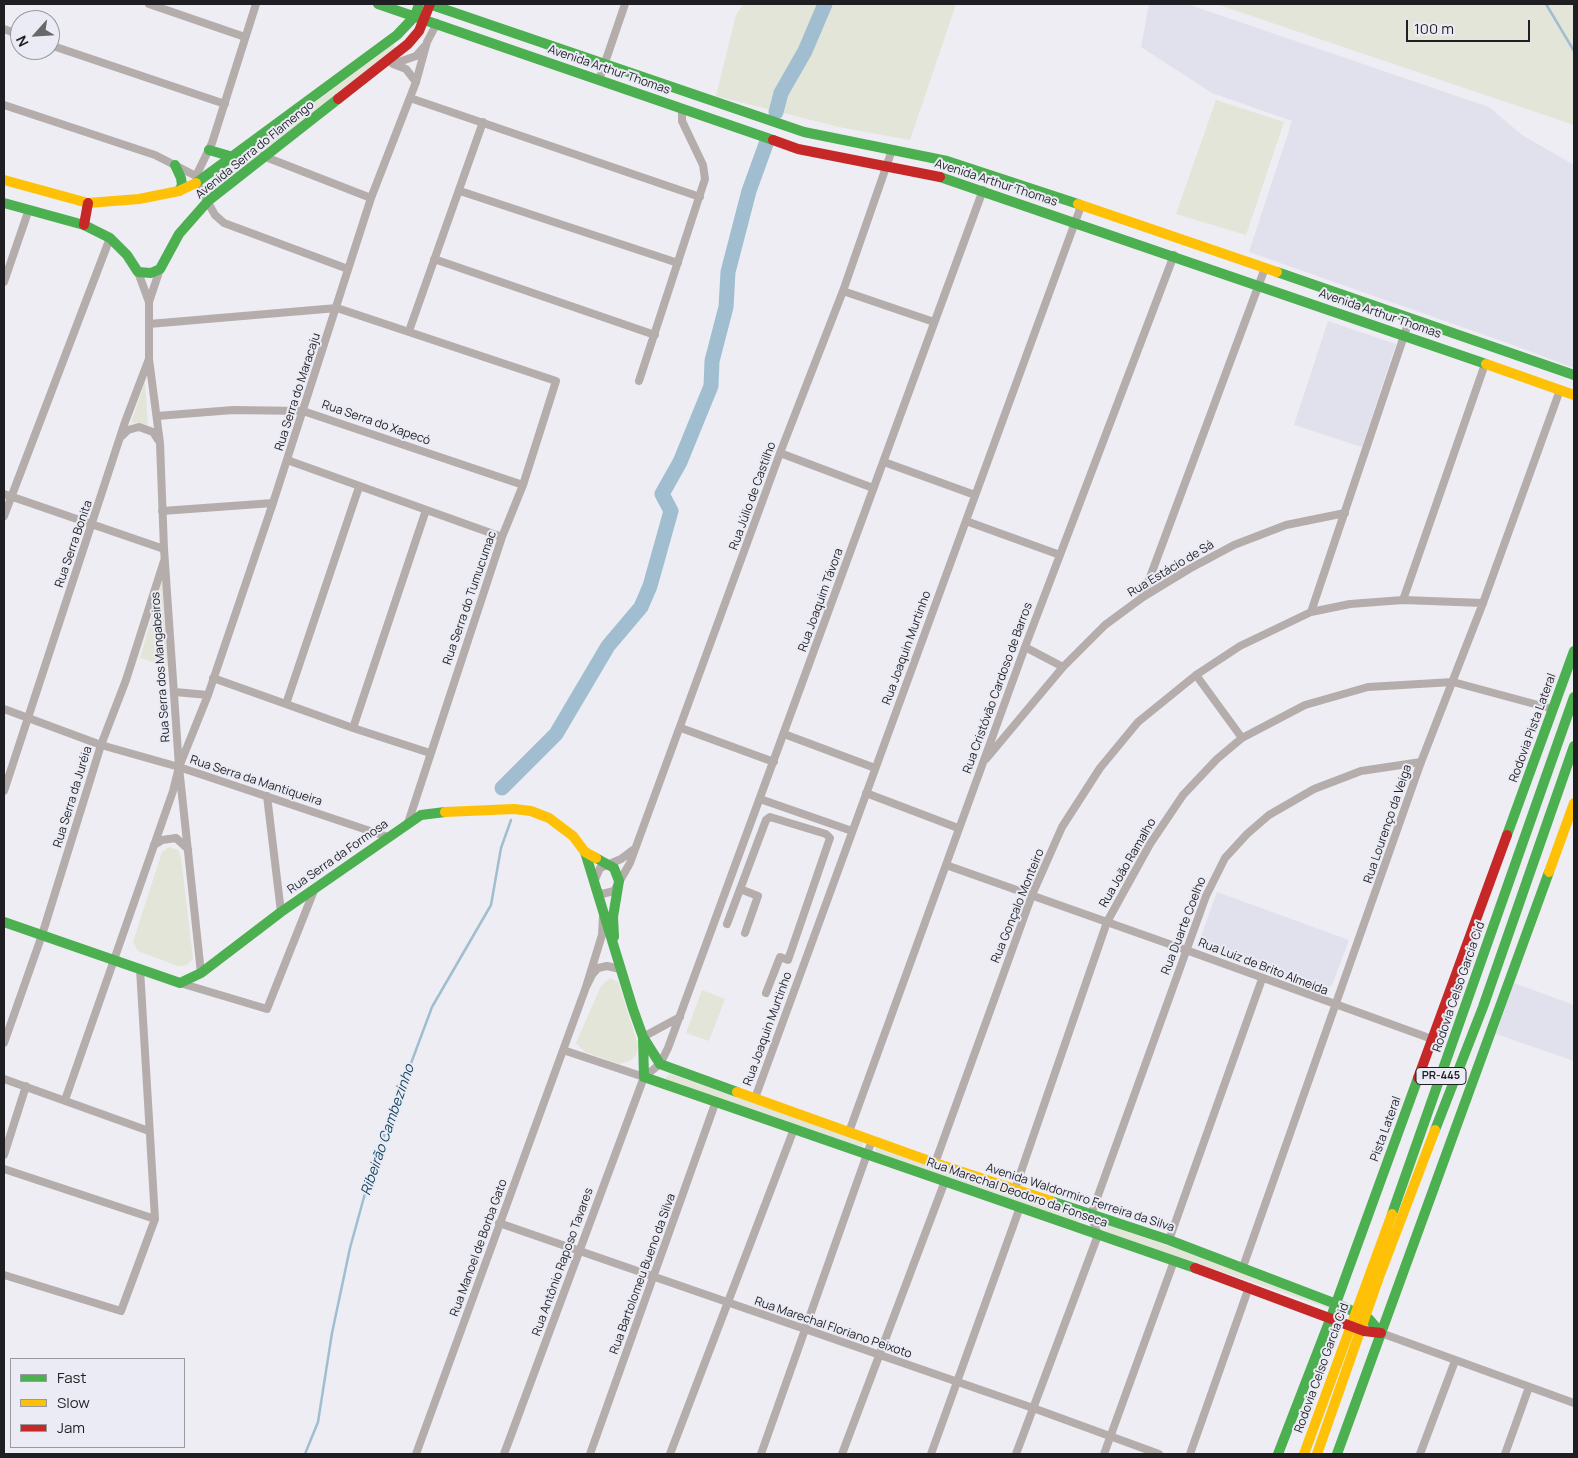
<!DOCTYPE html>
<meta charset="utf-8">
<style>
body{margin:0}
#map{position:relative;width:1578px;height:1458px;overflow:hidden;background:#ededf3;font-family:Manrope,sans-serif}
canvas{display:block}
.frame{position:absolute;inset:0;border:5px solid #1f1f23;pointer-events:none}
.legend{position:absolute;left:10px;top:1358px;width:175px;height:90px;box-sizing:border-box;background:#ebebf5;border:1px solid #9999a1;margin:0;padding:6px 9px;list-style:none;font-size:15px;color:#1f1f23}
.legend li{display:flex;align-items:center;gap:10px;height:25px}
.legend b{width:25px;border:1px solid #9999a1}
.north{position:absolute;left:10px;top:10px;width:50px;height:50px;box-sizing:border-box;background:#ebebf5;border:1px solid #9999a1;border-radius:50%;rotate:244deg;font-size:14px;font-weight:700;line-height:20px;text-align:center;color:#1f1f23}
.north::after{content:'';display:block;margin:auto;width:18px;height:22px;background:#67676c;clip-path:polygon(50% 0,100% 100%,50% 72%,0 100%)}
.scale{position:absolute;left:1406px;top:20px;width:124px;height:22px;box-sizing:border-box;border:2px solid #1f1f23;border-top:0;padding-left:6px;font-size:15px;line-height:18px;white-space:nowrap;color:#1f1f23;-webkit-text-stroke:4px #ebebf5;paint-order:stroke}
</style>
<div id="map">
<canvas width="1578" height="1458"></canvas>
<div class="frame"></div>
<ul class="legend">
<li><b style="height:6px;background:#4caf50"></b>Fast</li>
<li><b style="height:6px;background:#ffc107"></b>Slow</li>
<li><b style="height:6px;background:#c62828"></b>Jam</li>
</ul>
<div class="north">N</div>
<div class="scale">100 m</div>
</div>
<script>
const g = document.querySelector('canvas').getContext('2d');
g.lineJoin = 'round';
function paint(path, color) {
  g.fillStyle = color;
  g.fill(path, 'evenodd');
}
function shape(rows) {
  const path = new Path2D();
  for (const r of rows) {
    path.moveTo(r[0], r[1]);
    for (let i = 2; i < r.length; i += 2) path.lineTo(r[i], r[i + 1]);
  }
  return path;
}
function trace(path, color, width, dash) {
  g.strokeStyle = color;
  g.lineWidth = width;
  g.lineCap = dash ? 'butt' : 'round';
  g.setLineDash(dash || []);
  g.stroke(path);
}
function drawText(font, color, halo, rows, align = 'center') {
  g.font = font + ' Manrope,sans-serif';
  g.lineWidth = 4;
  g.setLineDash([]);
  g.textBaseline = 'middle';
  g.strokeStyle = halo;
  g.fillStyle = color;
  for (const [text, x, y, turn = 0] of rows) {
    g.save();
    g.translate(x, y);
    g.rotate((+turn || 0) * Math.PI / 180);
    g.textAlign = isNaN(turn) ? turn : align;
    if (halo) g.strokeText(text, 0, 0);
    g.fillText(text, 0, 0);
    g.restore();
  }
}
paint(shape([
 [1149,4,1187,4,1489,107,1522,135,1574,165,1574,368,1513,345,1249,252,1292,121,1212,93,1141,47],
 [1328,321,1396,344,1362,447,1294,425],
 [1217,892,1349,940,1332,985,1327,988,1197,947],
 [1514,983,1574,1005,1574,1061,1496,1034]
]), '#e1e1ed');
paint(shape([
 [743,4,956,4,910,140,839,127,716,96,736,15],
 [1216,4,1574,4,1574,125],
 [393,44,397,49,217,186,212,184,212,179],
 [1216,100,1284,122,1246,235,1176,214],
 [145,382,148,426,131,423],
 [163,578,169,667,140,658],
 [169,847,178,850,181,857,193,959,187,965,178,966,138,951,133,942,162,852],
 [610,978,618,982,638,1045,636,1055,630,1061,620,1064,585,1052,576,1043,601,986],
 [702,990,725,999,709,1041,686,1033],
 [670,1074,861,1140,863,1145,862,1147,667,1081,666,1077],
 [878,1146,1079,1215,1081,1220,1076,1222,877,1154,875,1149],
 [1102,1223,1328,1301,1330,1306,1328,1308,1100,1230,1098,1224]
]), '#e3e5d8');
trace(shape([
 [1546,4,1574,51],
 [305,1454,318,1422,332,1333,350,1248,372,1168,432,1007,491,905,501,848,511,820]
]), '#a1bed1', 2.5);
trace(shape([
 [776,112,781,93,805,51,825,4],
 [502,788,556,734,608,646,641,607,650,586,671,511,662,494,680,462,711,386,712,361,726,307,728,272,749,191,766,144]
]), '#a1bed1', 15);
trace(shape([
 [149,4,245,37],
 [4,29,20,35],
 [50,45,225,104],
 [393,64,416,56,425,46],
 [393,64,406,69,416,82],
 [599,80,625,4],
 [410,98,700,197],
 [4,105,155,155,196,176,197,183,215,215,224,223,348,269],
 [263,156,371,198],
 [196,176,212,143,256,4],
 [460,191,678,263],
 [434,259,655,335],
 [138,272,149,302],
 [4,282,28,212],
 [843,291,934,322],
 [149,324,337,308,556,381,523,485,502,537,408,823],
 [409,331,483,122],
 [149,359,160,443,164,549,179,767,201,973],
 [639,381,705,179,703,165,682,121,682,109],
 [157,416,233,410,303,411,523,485],
 [122,436,128,430,139,427,153,432,158,440],
 [780,453,873,488],
 [287,460,502,537],
 [884,462,975,495],
 [4,494,164,549],
 [162,511,273,503],
 [4,516,110,238],
 [966,521,1060,555],
 [1143,596,1265,268],
 [1403,600,1485,364],
 [1311,612,1410,318],
 [1025,647,1063,667],
 [1196,675,1242,738],
 [213,678,353,728,430,753],
 [175,692,208,695],
 [286,704,359,487],
 [4,709,101,745,179,767,388,837],
 [353,728,426,510],
 [681,728,774,762],
 [784,734,875,768],
 [986,759,1063,667,1105,625,1143,597,1189,569,1234,545,1286,525,1345,513],
 [4,791,125,422,149,359,149,302,160,269],
 [866,793,958,828],
 [267,796,281,912],
 [760,799,852,831],
 [154,845,162,840,176,838,188,849],
 [946,865,1186,950,1432,1039],
 [594,882,600,868,621,859,633,850],
 [740,889,758,896,745,933],
 [596,890,602,894,614,891,630,863,780,453,843,291,892,150],
 [603,916,602,935,586,987,592,975,598,968,607,966,620,969],
 [727,924,766,820,770,817,826,834,830,838,788,960,780,957,766,993],
 [180,983,267,1009,315,888],
 [643,1037,680,1017],
 [4,1043,42,935,101,745,126,680,164,561],
 [563,1050,644,1077],
 [644,1077,660,1064,668,1048,983,190],
 [4,1079,149,1131],
 [755,1098,1081,206],
 [65,1100,173,791,179,767,208,695,273,503,371,198,416,82,427,42,437,23],
 [849,1132,1025,647,1174,255],
 [4,1155,26,1086],
 [935,1163,1032,895,1062,827,1100,768,1138,722,1196,675,1240,646,1311,612,1350,604,1403,600,1483,603],
 [4,1169,155,1219],
 [1015,1189,1107,922,1150,844,1183,795,1217,759,1242,738,1305,705,1368,687,1453,682,1553,709],
 [499,1223,1033,1408,1159,1454],
 [1169,1240,1262,979],
 [1243,1267,1421,762,1483,603,1560,390],
 [4,1275,121,1311,155,1219,140,969],
 [1381,1333,1574,1403],
 [416,1454,586,987],
 [504,1454,644,1077],
 [590,1454,716,1101],
 [670,1454,794,1129],
 [761,1454,872,1140],
 [842,1454,945,1181],
 [931,1454,1020,1207],
 [1016,1454,1098,1235,1091,1215,1206,896,1225,858,1247,834,1269,815,1314,789,1361,771,1421,762],
 [1104,1454,1174,1261],
 [1190,1454,1249,1287],
 [1420,1454,1455,1361],
 [1505,1454,1529,1387]
]), '#b4adac', 8);
trace(shape([
 [378,4,773,140],
 [429,4,804,132,947,161,1078,204],
 [209,150,233,157],
 [175,165,181,178,182,185,179,191],
 [940,177,1486,364],
 [196,183,397,35,415,16,419,4],
 [4,203,84,225,110,238,127,255,138,272,151,273,160,269,179,234,208,201,338,99],
 [1277,272,1574,375],
 [1507,835,1574,651],
 [585,852,633,1009,643,1037,660,1064,737,1092],
 [596,858,614,868,619,881,613,917,614,937],
 [4,922,180,983,201,973,281,912,421,815,445,812],
 [643,1037,644,1077,1195,1268],
 [1435,1130,1483,1007,1574,746],
 [1051,1201,1169,1240,1344,1307,1369,1319,1381,1333],
 [1392,1214,1574,697],
 [1278,1454,1331,1317,1418,1078],
 [1337,1454,1549,872]
]), '#4caf50', 10);
trace(shape([
 [4,180,88,203,139,199,179,191,196,183],
 [1078,204,1277,272],
 [1486,364,1574,395],
 [445,812,514,809,531,811,549,818,573,836,585,852,596,858],
 [1549,872,1574,803],
 [737,1092,935,1163,1051,1201],
 [1304,1454,1392,1214],
 [1317,1454,1379,1277,1435,1130]
]), '#ffc107', 10);
trace(shape([
 [338,99,408,44,419,31,430,4],
 [773,140,798,149,940,177],
 [84,225,88,203],
 [1418,1078,1507,835],
 [1195,1268,1364,1331,1381,1333]
]), '#c62828', 10);
for (const [x, y, w] of [
 [1441,1076,50]
]) {
  const box = new Path2D();
  box.roundRect(x - w / 2, y - 8.5, w, 17, 4);
  g.fillStyle = '#ebebf5';
  g.fill(box);
  trace(box, '#1f1f23', 1);
}
drawText('bold 11px', '#1f1f23', null, [
 ["PR-445",1441,1076]
]);
drawText('12px', '#1f1f23', '#ebebf5', [
 ["Avenida Arthur Thomas",609,70,19],
 ["Avenida Serra do Flamengo",255,150,-39],
 ["Avenida Arthur Thomas",996,183,18],
 ["Avenida Arthur Thomas",1380,314,19],
 ["Rua Serra do Maracaju",298,392,-72],
 ["Rua Serra do Xapecó",376,423,19],
 ["Rua Júlio de Castilho",753,496,-70],
 ["Rua Serra Bonita",74,544,-71],
 ["Rua Estácio de Sá",1171,569,-31],
 ["Rua Serra do Tumucumac",470,598,-71],
 ["Rua Joaquim Távora",821,600,-70],
 ["Rua Joaquin Murtinho",907,648,-70],
 ["Rua Serra dos Mangabeiros",161,667,-94],
 ["Rua Cristóvão Cardoso de Barros",998,688,-70],
 ["Rodovia Pista Lateral",1533,728,-70],
 ["Rua Serra da Mantiqueira",256,781,18],
 ["Rua Serra da Juréia",73,797,-73],
 ["Rua Lourenço da Veiga",1388,824,-71],
 ["Rua Serra da Formosa",338,857,-35],
 ["Rua João Ramalho",1128,863,-60],
 ["Rua Gonçalo Monteiro",1018,906,-68],
 ["Rua Duarte Coelho",1184,926,-69],
 ["Rua Luiz de Brito Almeida",1263,967,21],
 ["Rodovia Celso Garcia Cid",1459,987,-71],
 ["Rua Joaquin Murtinho",768,1029,-70],
 ["Pista Lateral",1386,1129,-70],
 ["Rua Marechal Deodoro da Fonseca",1017,1193,19],
 ["Avenida Waldormiro Ferreira da Silva",1080,1198,18],
 ["Rua Manoel de Borba Gato",479,1248,-70],
 ["Rua Antônio Raposo Tavares",563,1262,-70],
 ["Rua Bartolomeu Bueno da Silva",643,1274,-70],
 ["Rua Marechal Floriano Peixoto",833,1328,19],
 ["Rodovia Celso Garcia Cid",1322,1368,-70]
]);
drawText('italic 14px', '#114761', '#ebebf5', [
 ["Ribeirão Cambezinho",388,1130,-71]
]);
</script>
